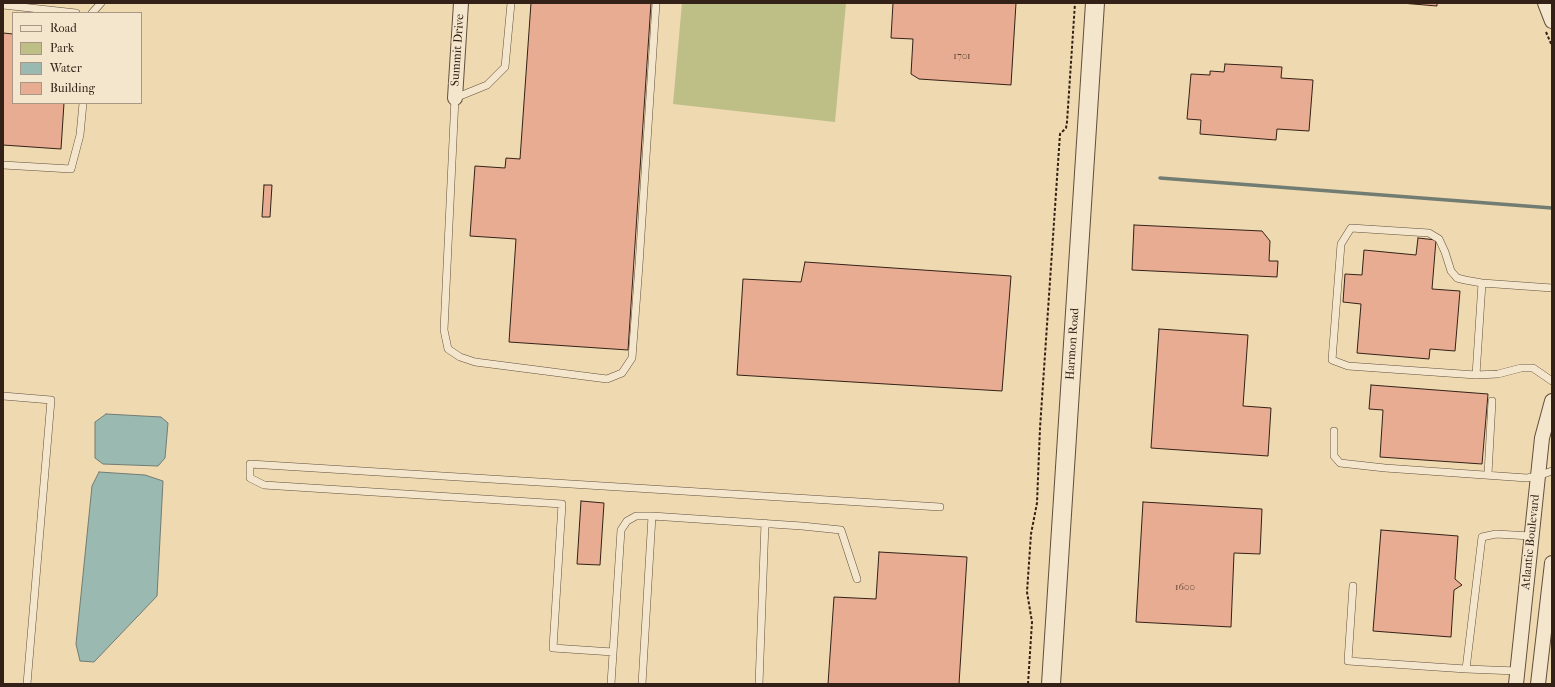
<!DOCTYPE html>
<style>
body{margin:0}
#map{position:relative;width:1555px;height:687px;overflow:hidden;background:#eed9b0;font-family:"IM FELL French Canon",serif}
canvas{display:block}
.frame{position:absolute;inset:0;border:4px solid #332117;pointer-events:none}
.legend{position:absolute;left:12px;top:12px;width:130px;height:92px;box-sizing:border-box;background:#f4e6cc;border:1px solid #a79784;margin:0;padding:5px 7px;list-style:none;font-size:12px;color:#332117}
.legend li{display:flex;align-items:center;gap:8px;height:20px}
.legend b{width:20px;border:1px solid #a79784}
</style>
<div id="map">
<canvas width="1555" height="687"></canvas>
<div class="frame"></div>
<ul class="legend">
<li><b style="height:5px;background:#f4e6cc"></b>Road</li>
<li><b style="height:11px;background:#bebe87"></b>Park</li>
<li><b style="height:11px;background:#9ab9b1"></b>Water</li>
<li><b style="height:11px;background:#e8ac92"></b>Building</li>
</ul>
</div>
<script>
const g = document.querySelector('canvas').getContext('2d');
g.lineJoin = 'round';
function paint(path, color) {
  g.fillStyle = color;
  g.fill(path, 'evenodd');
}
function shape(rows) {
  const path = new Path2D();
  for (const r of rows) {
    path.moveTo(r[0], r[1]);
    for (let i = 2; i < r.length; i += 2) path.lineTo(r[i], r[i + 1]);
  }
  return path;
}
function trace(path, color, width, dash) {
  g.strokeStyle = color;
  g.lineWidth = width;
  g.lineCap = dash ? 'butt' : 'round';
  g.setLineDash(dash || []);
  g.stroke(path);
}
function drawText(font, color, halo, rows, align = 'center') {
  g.font = font + ' "IM FELL French Canon",serif';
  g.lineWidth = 3;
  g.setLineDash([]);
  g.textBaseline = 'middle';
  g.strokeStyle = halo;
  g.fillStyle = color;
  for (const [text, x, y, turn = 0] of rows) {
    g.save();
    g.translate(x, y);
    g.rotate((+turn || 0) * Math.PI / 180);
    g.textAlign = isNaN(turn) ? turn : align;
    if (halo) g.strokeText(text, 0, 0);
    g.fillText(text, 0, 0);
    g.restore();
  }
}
paint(shape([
 [682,3,846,3,835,122,673,104]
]), '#bebe87');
const water = shape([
 [106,414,161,417,168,423,165,458,158,466,103,464,95,458,95,422,106,414],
 [99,472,145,475,163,481,157,596,94,662,80,661,76,644,92,486,99,472]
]);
paint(water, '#9ab9b1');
trace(water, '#717c73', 1);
trace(shape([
 [1160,178,1552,208]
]), '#717c73', 3.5);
const building = shape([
 [531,3,651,3,628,350,509,342,516,239,470,236,475,166,505,168,506,158,520,159,531,3],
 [893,3,1016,3,1011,85,919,79,911,74,913,39,891,38,893,3],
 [1401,3,1437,3,1437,6,1401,3],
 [3,33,13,34,13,103,64,103,61,149,3,145,3,33],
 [1225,64,1282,67,1281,78,1313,80,1309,131,1277,129,1276,140,1200,134,1201,120,1187,119,1191,74,1210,75,1210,71,1224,72,1225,64],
 [264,185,272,185,270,217,262,217,264,185],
 [1134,225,1262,231,1270,241,1269,261,1278,261,1277,277,1132,270,1134,225],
 [1418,238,1436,240,1432,289,1460,291,1455,351,1430,349,1429,359,1357,353,1361,304,1343,302,1345,274,1362,275,1364,250,1416,255,1418,238],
 [805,262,1011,276,1002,391,737,375,743,279,801,282,805,262],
 [1159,329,1248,335,1243,406,1271,408,1268,456,1151,448,1159,329],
 [1371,385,1488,394,1482,464,1380,457,1383,410,1369,409,1371,385],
 [581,501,604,503,600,565,577,564,581,501],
 [1143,502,1262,509,1260,554,1234,553,1231,627,1136,622,1143,502],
 [1381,530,1458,536,1455,579,1462,585,1454,590,1451,637,1373,631,1381,530],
 [879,552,967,557,959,684,828,684,834,597,876,599,879,552]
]);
paint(building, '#e8ac92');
trace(building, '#332117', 1);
const service = shape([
 [511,3,505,67,487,85,455,98,444,330,448,349,460,357,475,362,607,379,622,373,632,358,639,265,656,3],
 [3,5,76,13],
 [92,13,101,3],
 [3,165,71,169,80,135,83,103],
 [1482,283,1476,375,1498,374,1521,368,1533,368,1552,381],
 [1476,375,1348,366,1332,360,1341,244,1351,228,1429,233,1439,239,1445,252,1451,271,1457,278,1465,280,1482,283,1552,288],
 [3,396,51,400,27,684],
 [1334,431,1334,456,1340,463,1385,468,1527,478,1538,476,1552,471],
 [1488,474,1492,401],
 [1353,586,1348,661,1466,669],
 [613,652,553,648,562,504,264,485,250,478,250,464,940,507],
 [1517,671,1466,669,1482,537,1496,534,1531,536],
 [611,684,621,530,627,521,636,516,652,516,802,526,841,530,857,579],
 [642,684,652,516],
 [759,684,765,523]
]);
const minor = shape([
 [1545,3,1552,21],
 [455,98,461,3],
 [1516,684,1542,438,1552,401],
 [1538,684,1552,563]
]);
const tertiary = shape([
 [1051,684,1095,3]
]);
trace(service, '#624f3d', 8);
trace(minor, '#624f3d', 16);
trace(tertiary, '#624f3d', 20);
trace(shape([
 [1546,32,1552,46],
 [1028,684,1032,622,1027,592,1031,534,1037,503,1040,428,1060,134,1066,128,1067,122,1075,3]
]), '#332117', 2, [3, 2]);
trace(service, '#f4e6cc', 7);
trace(minor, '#f4e6cc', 14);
trace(tertiary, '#f4e6cc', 18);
drawText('10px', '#604436', null, [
 ["1701",962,57],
 ["1600",1185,588]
]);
drawText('12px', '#332117', '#f4e6cc', [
 ["Summit Drive",458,50,-86],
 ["Harmon Road",1073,344,-86],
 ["Atlantic Boulevard",1531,542,-84]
]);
</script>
